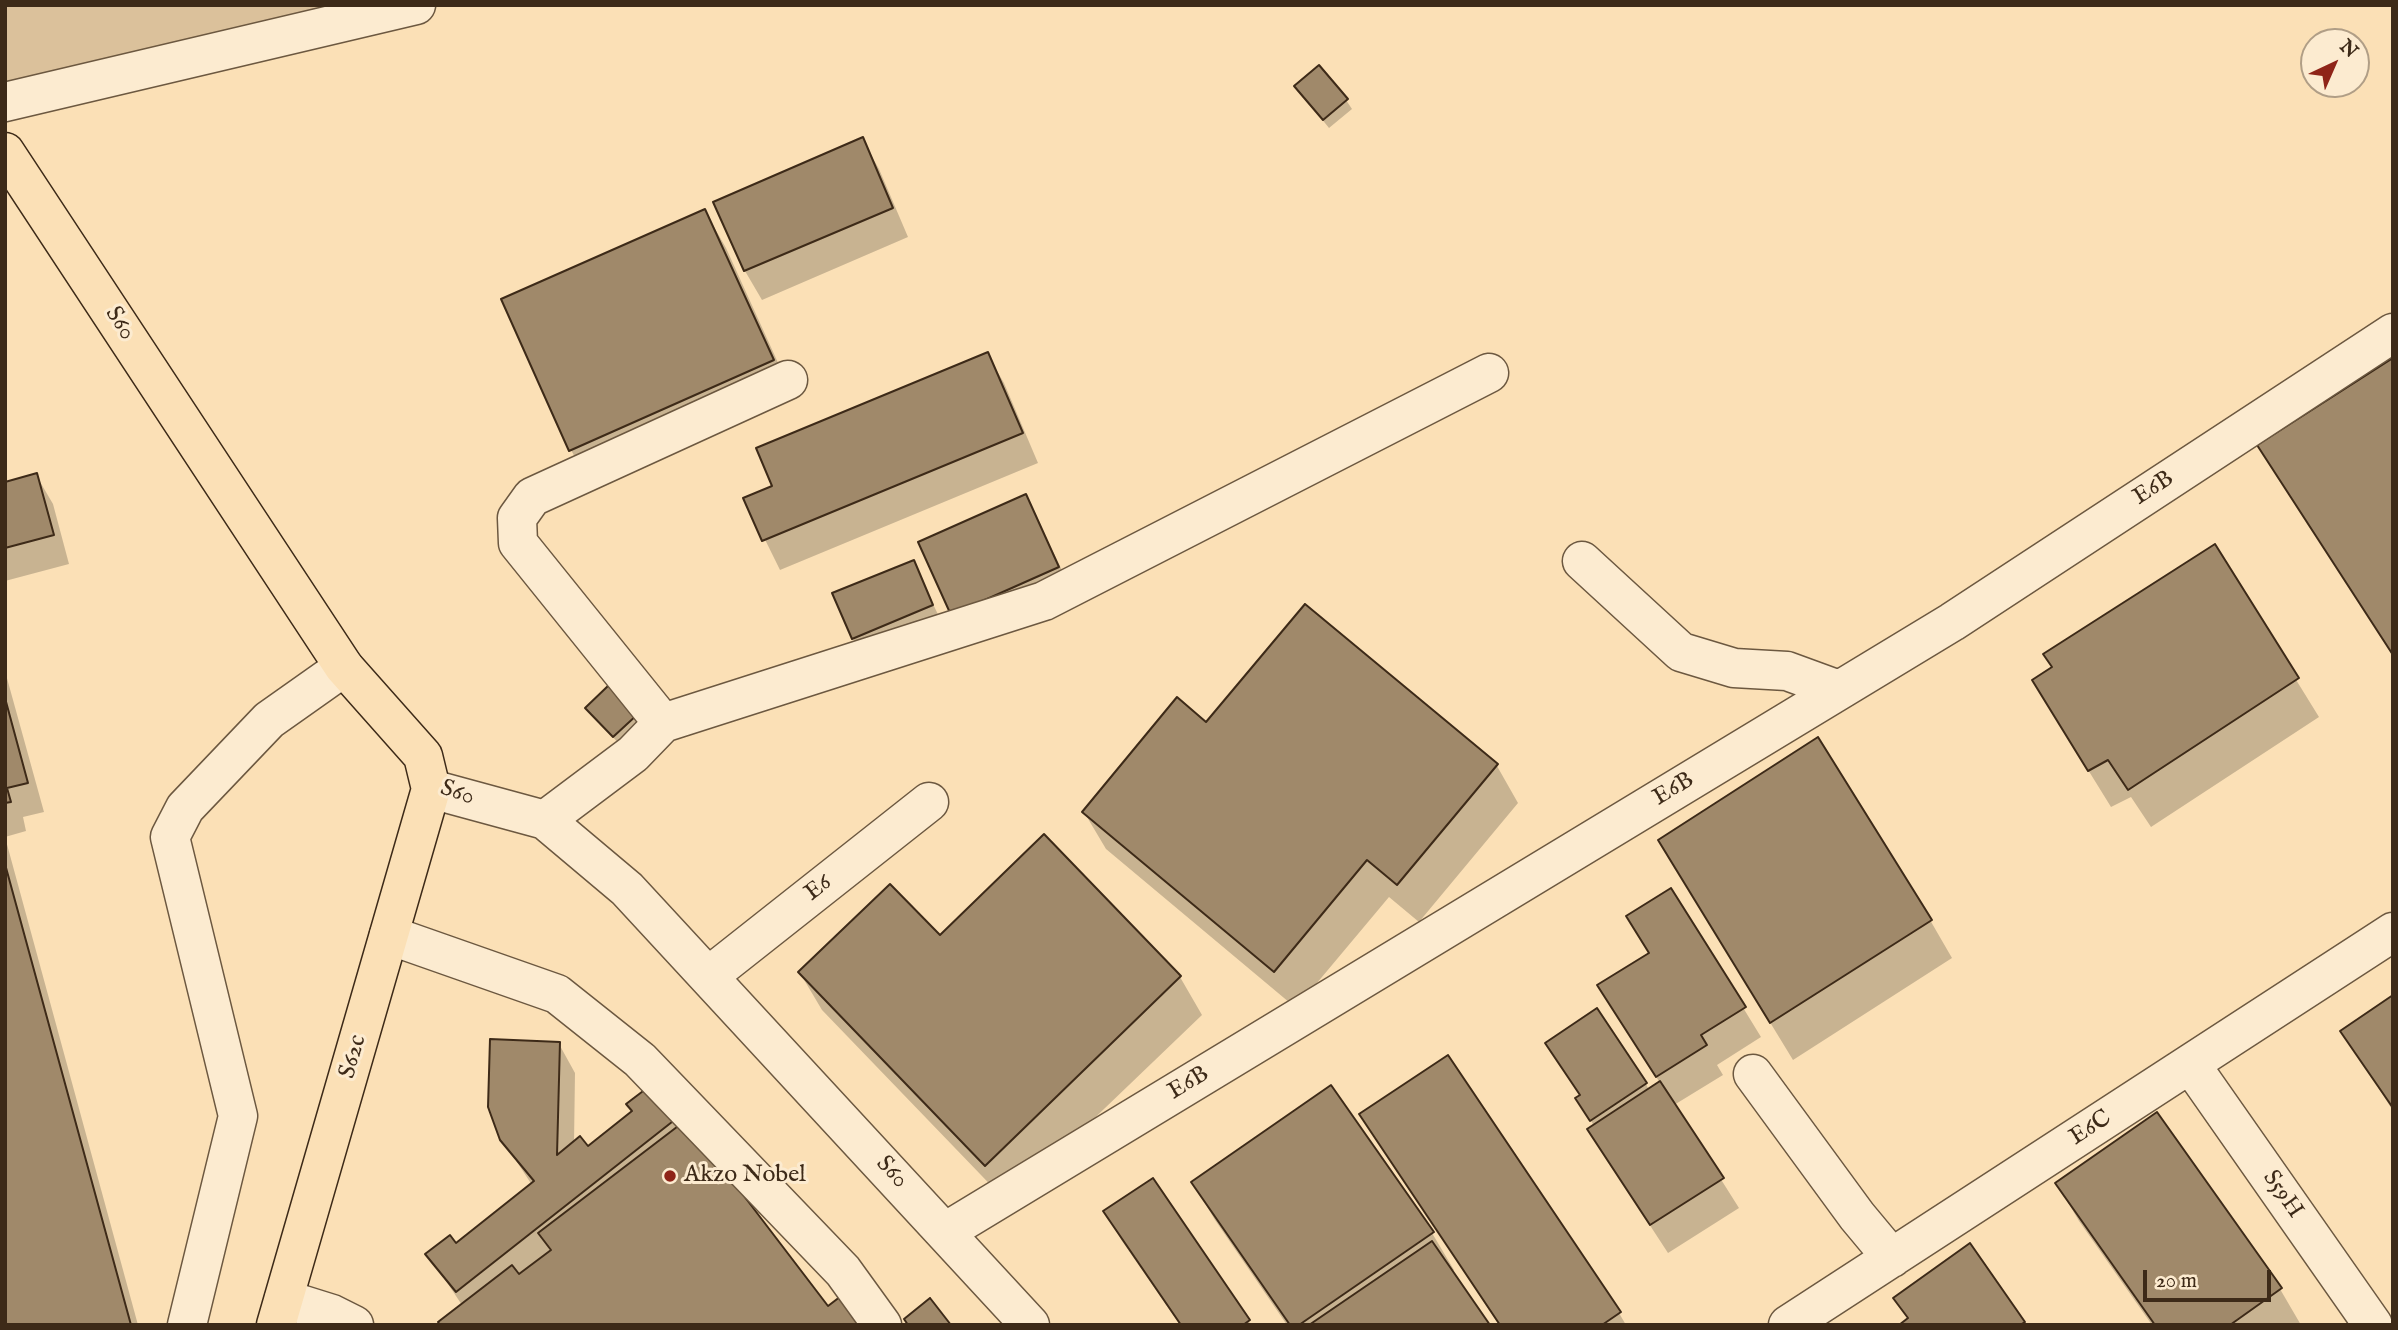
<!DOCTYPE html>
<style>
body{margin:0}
#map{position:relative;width:2398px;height:1330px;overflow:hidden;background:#fbe0b6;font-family:"IM FELL English",serif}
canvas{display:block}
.frame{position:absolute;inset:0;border:7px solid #3d2a18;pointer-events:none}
.north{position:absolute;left:2300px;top:28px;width:70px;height:70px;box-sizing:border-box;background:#fcebd0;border:2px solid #b09e86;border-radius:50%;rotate:44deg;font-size:19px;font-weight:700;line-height:28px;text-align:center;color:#3d2a18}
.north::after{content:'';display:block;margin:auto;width:24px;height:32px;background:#8f2418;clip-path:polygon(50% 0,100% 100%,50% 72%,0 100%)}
.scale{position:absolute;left:2143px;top:1270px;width:128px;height:32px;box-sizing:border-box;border:4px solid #3d2a18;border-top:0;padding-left:9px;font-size:21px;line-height:24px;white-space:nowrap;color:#3d2a18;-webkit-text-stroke:5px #fcebd0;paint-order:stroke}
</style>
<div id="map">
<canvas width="2398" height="1330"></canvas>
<div class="frame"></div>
<div class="north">N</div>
<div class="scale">20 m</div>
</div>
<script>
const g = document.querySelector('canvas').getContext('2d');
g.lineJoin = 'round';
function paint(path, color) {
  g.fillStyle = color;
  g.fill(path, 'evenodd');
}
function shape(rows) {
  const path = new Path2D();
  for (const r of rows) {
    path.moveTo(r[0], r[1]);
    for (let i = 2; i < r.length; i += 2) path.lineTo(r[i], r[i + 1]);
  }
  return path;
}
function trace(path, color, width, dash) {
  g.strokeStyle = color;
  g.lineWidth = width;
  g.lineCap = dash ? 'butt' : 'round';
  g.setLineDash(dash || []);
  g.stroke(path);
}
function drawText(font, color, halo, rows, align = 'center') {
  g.font = font + ' "IM FELL English",serif';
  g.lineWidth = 6;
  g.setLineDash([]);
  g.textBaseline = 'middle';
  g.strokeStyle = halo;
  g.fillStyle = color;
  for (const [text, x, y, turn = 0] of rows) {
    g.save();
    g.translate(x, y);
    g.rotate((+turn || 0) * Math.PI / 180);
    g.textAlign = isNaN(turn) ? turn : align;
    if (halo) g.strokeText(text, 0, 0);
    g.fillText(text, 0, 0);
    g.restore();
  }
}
paint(shape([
 [5,5,350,5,5,102]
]), '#dbc19b');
paint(shape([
 [1296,87,1346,100,1352,109,1329,128],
 [862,139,879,169,908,237,762,300,745,271,716,202],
 [705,211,726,248,794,398,592,488,571,450,503,300],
 [987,354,1004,383,1038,463,780,570,745,499,775,487],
 [2393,360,2393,656,2259,446],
 [36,475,53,504,69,564,5,581,5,483],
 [1026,496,1075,597,969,643],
 [2214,547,2319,717,2151,827,2131,797,2111,807,2056,718],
 [913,562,943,625,864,658,853,638],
 [5,671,44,812,23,817,26,831,5,837],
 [610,686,643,723,620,745,587,708],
 [1207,724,1497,766,1518,803,1419,922,1389,897,1296,1008,1106,849,1084,812],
 [1044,836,1180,977,1202,1015,1007,1202,822,1010,800,973,939,937],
 [5,837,138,1325,5,1325],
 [1682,878,1930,920,1952,958,1793,1060],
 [1671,890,1761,1037,1717,1065,1723,1075,1674,1105,1739,1208,1668,1253,1606,1158,1589,1129,1594,1126,1578,1098,1646,1084,1649,1090,1660,1083,1617,1014,1650,954],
 [2393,997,2393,1111,2343,1031],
 [559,1044,575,1073,574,1144,588,1148,633,1112,651,1087,828,1309,462,1305,428,1254,455,1245,532,1185,502,1139],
 [2157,1114,2280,1289,2301,1325,2152,1325,2079,1221,2057,1184],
 [1361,1115,1619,1313,1626,1325,1499,1325],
 [1152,1180,1251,1325,1180,1325,1122,1241,1105,1212],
 [1193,1183,1432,1233,1454,1270,1451,1272,1488,1325,1287,1325,1215,1220]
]), '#0003');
const building = shape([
 [1319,65,1348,99,1323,120,1294,86,1319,65],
 [863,137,893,208,744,271,713,202,863,137],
 [705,209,774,360,569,451,501,299,705,209],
 [988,352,1023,433,762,541,743,498,772,486,756,448,988,352],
 [2393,358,2393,655,2257,445,2393,358],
 [37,473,54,535,5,548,5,482,37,473],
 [1026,494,1059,567,951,615,918,542,1026,494],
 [2215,544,2299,678,2128,790,2108,760,2088,771,2032,680,2052,667,2043,654,2215,544],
 [914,560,933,605,852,639,832,593,914,560],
 [1305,604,1498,764,1397,885,1367,860,1274,972,1082,812,1177,697,1206,722,1305,604],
 [610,684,639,713,613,737,585,708,610,684],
 [5,698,28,783,7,788,11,802,5,803,5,698],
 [1818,737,1932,920,1770,1023,1658,840,1818,737],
 [1044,834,1181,976,985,1166,798,972,890,884,940,935,1044,834],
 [5,864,131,1325,5,1325,5,864],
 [1671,888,1746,1007,1701,1035,1707,1045,1656,1077,1597,985,1649,953,1626,916,1671,888],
 [2393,995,2393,1108,2340,1031,2393,995],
 [1597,1008,1647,1083,1590,1121,1575,1098,1580,1095,1545,1043,1597,1008],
 [490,1039,560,1042,557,1155,580,1136,588,1146,632,1111,626,1104,651,1085,677,1118,456,1292,425,1254,450,1235,456,1243,534,1181,500,1140,488,1107,490,1039],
 [1448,1055,1621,1312,1602,1325,1500,1325,1359,1114,1448,1055],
 [1660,1081,1724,1178,1650,1225,1587,1129,1660,1081],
 [1331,1085,1434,1232,1299,1325,1290,1325,1191,1182,1331,1085],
 [2157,1112,2282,1288,2230,1325,2155,1325,2055,1183,2157,1112],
 [686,1120,828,1306,845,1293,870,1325,440,1325,438,1322,512,1265,519,1274,551,1250,538,1233,686,1120],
 [1153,1178,1250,1320,1243,1325,1181,1325,1103,1211,1153,1178],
 [1432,1241,1490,1325,1309,1325,1432,1241],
 [1970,1243,2025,1322,2020,1325,1899,1325,1908,1318,1893,1298,1970,1243],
 [930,1298,951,1325,908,1325,904,1319,930,1298]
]);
paint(building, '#a0896a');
trace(building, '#3d2a18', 2);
const minor = shape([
 [5,102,416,5],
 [1582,561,1681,652,1734,668,1787,671,1839,690],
 [663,723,518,543,517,518,532,497,788,380],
 [431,789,545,820,627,889,1030,1325],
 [545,820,633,754,663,723,1044,601,1489,373],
 [389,935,557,994,640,1060,843,1271,882,1325],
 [710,975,929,802],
 [2191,1065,2373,1325],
 [1753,1074,1857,1216,1892,1258],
 [945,1232,1952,622,2393,333],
 [284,1299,332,1314,354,1325],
 [187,1325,238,1116,170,837,185,808,269,720,344,667],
 [1788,1325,2393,932]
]);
const major = shape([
 [5,152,344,667,423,756,431,789,276,1325]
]);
trace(minor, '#6c5840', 41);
trace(major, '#3d2a18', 41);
trace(minor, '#fcebd0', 38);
trace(major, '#fbe0b6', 38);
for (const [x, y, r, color] of [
 [670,1176,7,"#8f2418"]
]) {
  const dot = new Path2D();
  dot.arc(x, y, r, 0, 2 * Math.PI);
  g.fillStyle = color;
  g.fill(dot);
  trace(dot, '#fcebd0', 2.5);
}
drawText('24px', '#3d2a18', '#fcebd0', [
 ["S60",119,324,57],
 ["E6B",2154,489,-33],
 ["E6B",1674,790,-31],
 ["S60",457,794,19],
 ["E6",819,889,-38],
 ["S62c",354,1057,-74],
 ["E6B",1189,1084,-31],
 ["E6C",2091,1129,-33],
 ["S60",891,1173,47],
 ["S59H",2282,1195,55]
]);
drawText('24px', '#3d2a18', '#fcebd0', [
 ["Akzo Nobel",684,1176]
], 'left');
</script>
